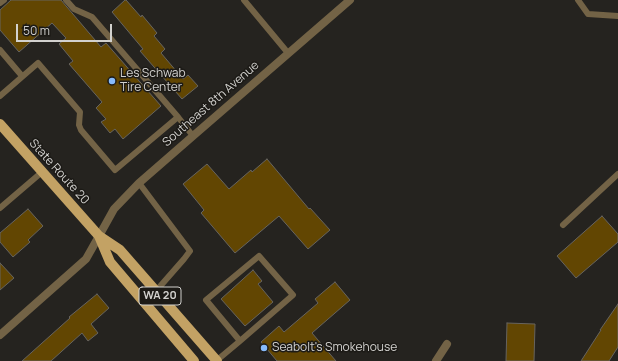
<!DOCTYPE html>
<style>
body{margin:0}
#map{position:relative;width:618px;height:361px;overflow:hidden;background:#25231f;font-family:Manrope,sans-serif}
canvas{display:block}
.scale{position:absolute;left:16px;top:24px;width:96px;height:18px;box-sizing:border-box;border:2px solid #d2d1ce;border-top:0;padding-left:5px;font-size:12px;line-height:14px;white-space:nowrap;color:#d2d1ce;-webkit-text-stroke:3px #1c1a16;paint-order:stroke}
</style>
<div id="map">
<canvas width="618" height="361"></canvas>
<div class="scale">50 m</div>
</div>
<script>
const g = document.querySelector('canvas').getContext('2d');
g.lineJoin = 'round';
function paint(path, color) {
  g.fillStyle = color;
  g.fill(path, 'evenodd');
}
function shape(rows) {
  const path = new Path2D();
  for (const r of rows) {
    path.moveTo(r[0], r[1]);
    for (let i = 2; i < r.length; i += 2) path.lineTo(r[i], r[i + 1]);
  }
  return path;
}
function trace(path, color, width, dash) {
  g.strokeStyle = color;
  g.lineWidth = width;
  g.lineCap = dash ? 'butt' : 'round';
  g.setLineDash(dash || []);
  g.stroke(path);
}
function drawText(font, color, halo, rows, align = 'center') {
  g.font = font + ' Manrope,sans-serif';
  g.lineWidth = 3;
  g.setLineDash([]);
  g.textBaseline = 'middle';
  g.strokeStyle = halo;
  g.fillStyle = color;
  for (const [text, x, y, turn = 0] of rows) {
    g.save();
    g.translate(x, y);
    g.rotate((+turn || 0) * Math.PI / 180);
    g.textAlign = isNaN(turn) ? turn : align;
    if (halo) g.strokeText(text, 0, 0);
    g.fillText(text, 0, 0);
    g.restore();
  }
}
const building = shape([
 [11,0,61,0,101,47,106,43,161,106,123,139,115,129,110,133,101,122,106,119,96,108,102,102,69,64,73,61,59,44,66,38,52,23,19,52,0,30,0,10,11,0],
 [125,0,126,0,141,17,142,15,157,33,154,36,165,49,161,53,183,79,188,75,198,86,182,99,140,51,143,49,112,12,125,0],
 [267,159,309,209,310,208,330,230,308,249,279,216,235,253,201,213,204,210,183,184,207,164,229,189,251,170,252,172,267,159],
 [28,209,43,226,28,240,30,242,13,257,0,242,0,233,28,209],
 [602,216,618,234,618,242,576,278,557,256,602,216],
 [0,263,14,278,0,290,0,263],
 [253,270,262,281,258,284,273,302,245,326,221,299,253,270],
 [335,282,350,300,312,333,336,361,277,361,261,342,279,326,284,332,318,303,315,299,335,282],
 [97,294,109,308,91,324,98,333,88,341,82,333,51,361,22,361,70,318,69,317,97,294],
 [618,304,618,347,609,361,581,361,601,330,600,330,618,304],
 [507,323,535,324,534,361,506,361,507,323]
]);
paint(building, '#624602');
trace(building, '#67645f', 1);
trace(shape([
 [66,0,74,9,92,17,178,117,193,136],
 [244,0,288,53],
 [578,0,588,14,618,16],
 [0,3,4,0],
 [0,50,22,76],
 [0,96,38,63,80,112,79,125,81,130,115,170,178,117],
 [139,183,190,251,184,259,156,291],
 [0,208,42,172],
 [563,225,618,174],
 [216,361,240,341,293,295,259,256,206,300,240,341]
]), '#736346', 6);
trace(shape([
 [0,335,86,259,99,236,114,209,139,183,193,136,350,0],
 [436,361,447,344]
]), '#736346', 8);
trace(shape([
 [0,124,99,236,120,250,217,361],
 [99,236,110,262,194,361]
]), '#c3a264', 10);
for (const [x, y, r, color] of [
 [112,81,4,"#87bbfb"],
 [264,348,4,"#87bbfb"]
]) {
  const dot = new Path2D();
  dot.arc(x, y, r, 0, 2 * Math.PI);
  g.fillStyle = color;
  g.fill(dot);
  trace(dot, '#1c1a16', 1.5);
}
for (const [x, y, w] of [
 [160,296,42]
]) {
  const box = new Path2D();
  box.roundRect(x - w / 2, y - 9, w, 18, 3);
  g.fillStyle = '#1c1a16';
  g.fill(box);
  trace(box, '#d2d1ce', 1);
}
drawText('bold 11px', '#d2d1ce', null, [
 ["WA 20",160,296]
]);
drawText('12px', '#d2d1ce', '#1c1a16', [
 ["Les Schwab",120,74],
 ["Tire Center",120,88],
 ["Seabolt's Smokehouse",272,348]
], 'left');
drawText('12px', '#d2d1ce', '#1c1a16', [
 ["Southeast 8th Avenue",211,104,-41],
 ["State Route 20",59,172,48]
]);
</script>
